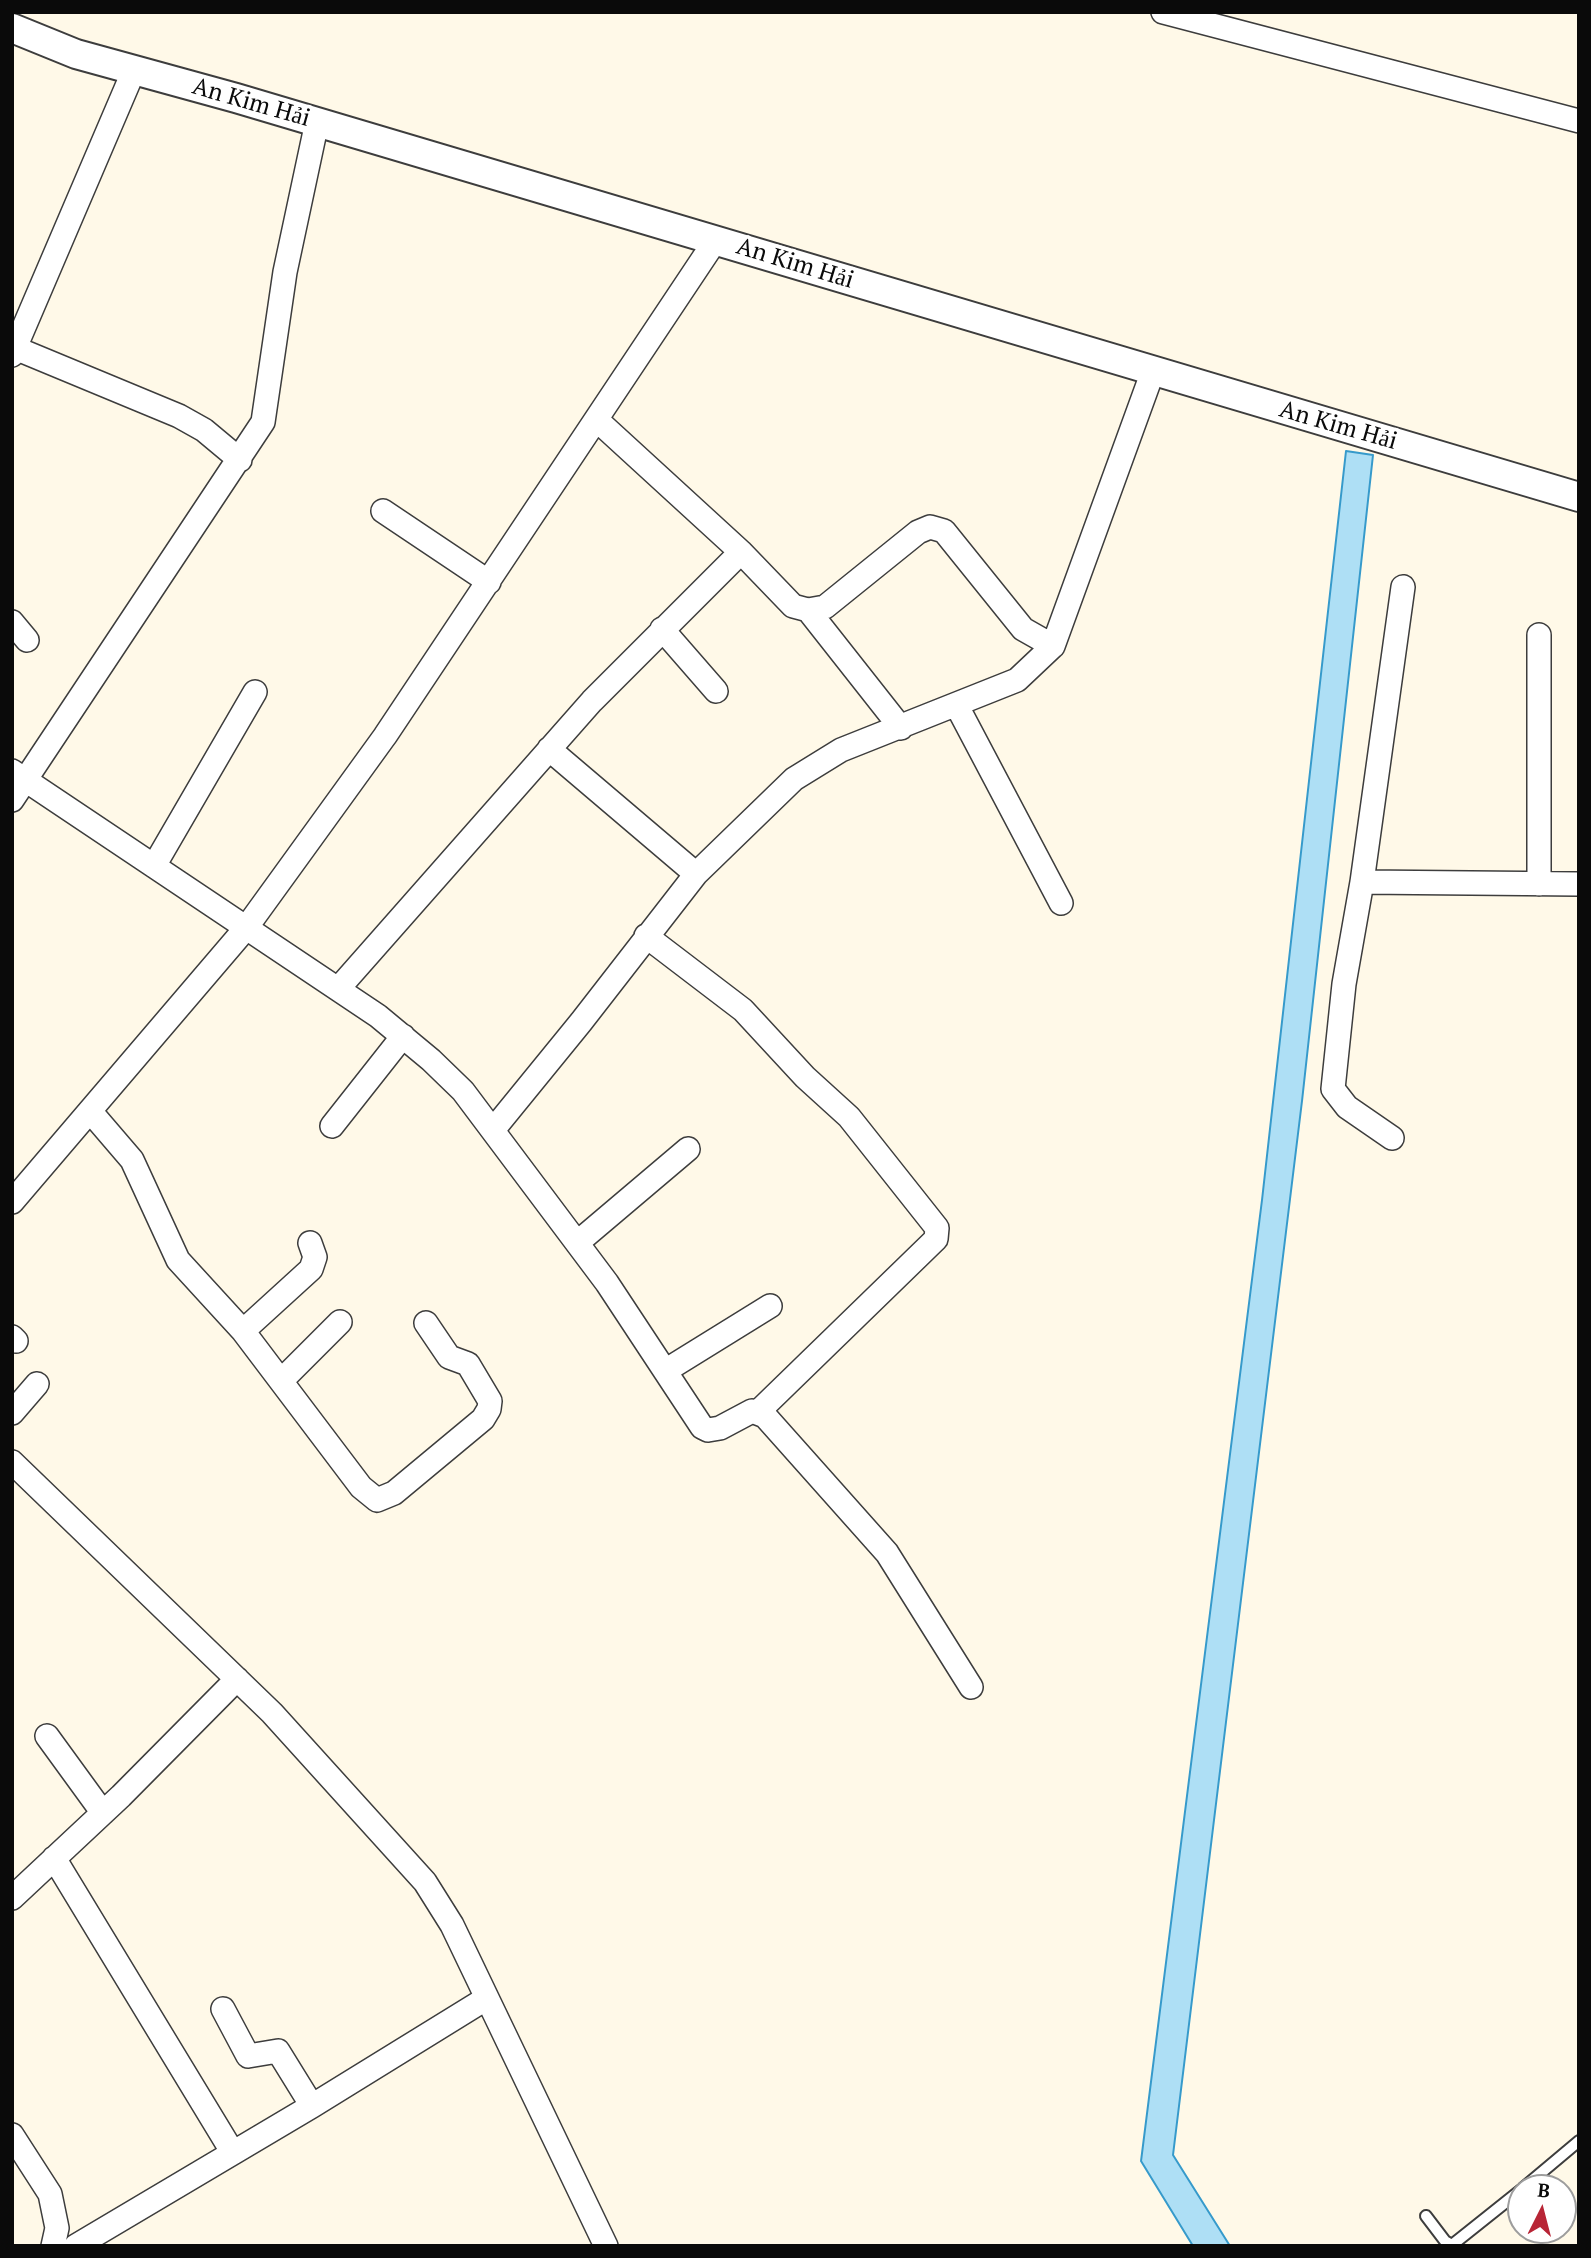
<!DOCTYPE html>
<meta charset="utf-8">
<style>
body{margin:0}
#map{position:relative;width:1591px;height:2258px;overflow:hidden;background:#fff9e8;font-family:"PT Serif",serif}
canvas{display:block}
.frame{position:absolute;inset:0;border:14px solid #0a0a0a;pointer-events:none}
.north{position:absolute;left:1507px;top:2174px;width:70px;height:70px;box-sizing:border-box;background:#fff;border:2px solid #9d9d9d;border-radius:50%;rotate:6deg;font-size:19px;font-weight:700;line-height:28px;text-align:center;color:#0a0a0a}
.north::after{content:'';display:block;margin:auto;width:24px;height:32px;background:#b82536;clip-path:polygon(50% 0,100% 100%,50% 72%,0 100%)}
</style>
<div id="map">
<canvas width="1591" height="2258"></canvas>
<div class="frame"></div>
<div class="north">B</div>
</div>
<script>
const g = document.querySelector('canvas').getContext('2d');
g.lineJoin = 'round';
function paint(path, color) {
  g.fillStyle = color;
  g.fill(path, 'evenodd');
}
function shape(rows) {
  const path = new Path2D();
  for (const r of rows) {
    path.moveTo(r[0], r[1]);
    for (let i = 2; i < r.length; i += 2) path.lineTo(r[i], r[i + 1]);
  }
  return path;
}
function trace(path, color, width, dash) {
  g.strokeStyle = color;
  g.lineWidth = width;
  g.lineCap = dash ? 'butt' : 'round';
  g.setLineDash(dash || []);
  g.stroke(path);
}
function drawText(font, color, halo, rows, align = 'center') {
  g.font = font + ' "PT Serif",serif';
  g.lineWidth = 7;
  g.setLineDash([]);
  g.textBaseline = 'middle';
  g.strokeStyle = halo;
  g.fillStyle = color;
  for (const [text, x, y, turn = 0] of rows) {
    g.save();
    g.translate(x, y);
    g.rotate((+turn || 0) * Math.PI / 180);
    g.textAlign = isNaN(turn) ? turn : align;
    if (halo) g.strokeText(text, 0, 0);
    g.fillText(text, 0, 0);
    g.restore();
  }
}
const water = shape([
 [1346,451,1373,455,1302,1101,1173,2155,1230,2246,1193,2246,1141,2161,1262,1200,1346,451]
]);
paint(water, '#aedff5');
trace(water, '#369acb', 2);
const service = shape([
 [1523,2188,1579,2141],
 [1426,2216,1445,2241,1452,2245,1521,2190]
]);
const minor = shape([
 [1163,12,1579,121],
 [15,348,179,416,204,430,240,460],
 [12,355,134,70],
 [598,421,741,552,793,606,808,610,825,607,918,532,930,527,944,531,1023,629,1053,646],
 [383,511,489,582],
 [808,610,901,728],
 [12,622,27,640],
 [662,629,716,691],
 [1539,635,1539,884],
 [957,706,1061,903],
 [549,749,696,874],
 [12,771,378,1016,431,1060,463,1091,607,1283,702,1427,708,1430,720,1428,752,1411,765,1416,887,1553,971,1687],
 [12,800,263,422,285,272,317,122],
 [154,866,255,692],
 [1362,882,1579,884],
 [646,936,743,1010,805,1077,849,1117,937,1228,936,1239,758,1412],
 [338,989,592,701,741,552],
 [90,1111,132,1160,178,1260,243,1331,361,1487,377,1500,394,1493,483,1419,489,1409,490,1401,468,1364,449,1357,426,1323],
 [332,1126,403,1036],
 [493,1130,581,1022,696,874,794,779,841,750,1017,680,1053,646,1153,371],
 [1392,1138,1347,1107,1333,1089,1344,984,1362,882,1403,587],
 [12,1202,246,928,385,736,715,241],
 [577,1243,688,1149],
 [243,1331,311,1269,315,1257,310,1243],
 [12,1337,16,1341],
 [665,1371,770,1306],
 [283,1379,340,1322],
 [12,1413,37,1384],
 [12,1462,272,1713,425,1882,452,1925,606,2246],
 [47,1736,103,1813],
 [54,1858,233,2153],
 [12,1898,121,1796,237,1679],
 [223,2009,248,2056,278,2051,312,2106],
 [12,2135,50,2194,57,2228,53,2246],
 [76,2246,312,2106,487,1998]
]);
const tertiary = shape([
 [12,28,76,54,236,98,1579,497]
]);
trace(service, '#3d3d3d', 14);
trace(minor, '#3d3d3d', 26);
trace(tertiary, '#3d3d3d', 32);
trace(service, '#fff', 10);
trace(minor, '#fff', 23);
trace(tertiary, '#fff', 28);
drawText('24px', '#0a0a0a', '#fff', [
 ["An Kim Hải",251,103,16],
 ["An Kim Hải",795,264,17],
 ["An Kim Hải",1338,426,16]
]);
</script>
